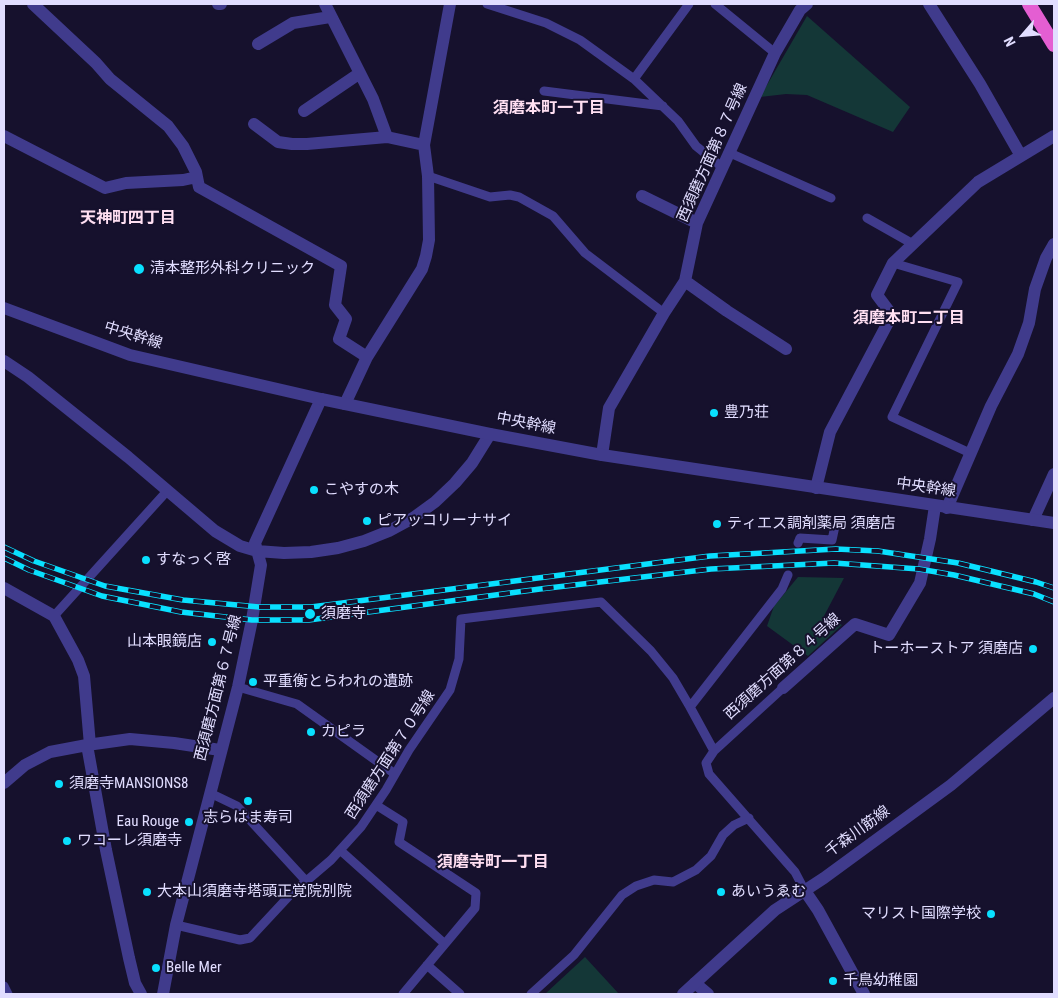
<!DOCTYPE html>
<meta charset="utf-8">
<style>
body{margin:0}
#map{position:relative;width:1058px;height:998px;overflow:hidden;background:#16112d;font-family:"Roboto Condensed",sans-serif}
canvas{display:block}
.frame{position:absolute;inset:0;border:5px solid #e1ddff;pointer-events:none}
.north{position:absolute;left:998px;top:10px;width:50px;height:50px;-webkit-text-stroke:4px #16112d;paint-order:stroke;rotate:243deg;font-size:14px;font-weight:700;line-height:20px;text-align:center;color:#e1ddff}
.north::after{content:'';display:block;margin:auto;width:18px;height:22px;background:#e1ddff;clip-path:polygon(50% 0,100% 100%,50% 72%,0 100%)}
</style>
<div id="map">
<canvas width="1058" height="998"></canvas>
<div class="frame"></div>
<div class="north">N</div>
</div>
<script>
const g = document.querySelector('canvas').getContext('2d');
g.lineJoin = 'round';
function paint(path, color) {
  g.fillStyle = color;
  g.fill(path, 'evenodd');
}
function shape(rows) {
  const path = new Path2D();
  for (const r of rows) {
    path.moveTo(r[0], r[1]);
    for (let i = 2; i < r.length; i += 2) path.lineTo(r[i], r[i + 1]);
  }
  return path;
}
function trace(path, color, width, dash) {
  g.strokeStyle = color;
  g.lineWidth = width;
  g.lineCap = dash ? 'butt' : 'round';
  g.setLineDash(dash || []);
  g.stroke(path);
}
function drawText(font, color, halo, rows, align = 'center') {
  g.font = font + ' "Roboto Condensed","Noto Sans JP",sans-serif';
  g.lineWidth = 4;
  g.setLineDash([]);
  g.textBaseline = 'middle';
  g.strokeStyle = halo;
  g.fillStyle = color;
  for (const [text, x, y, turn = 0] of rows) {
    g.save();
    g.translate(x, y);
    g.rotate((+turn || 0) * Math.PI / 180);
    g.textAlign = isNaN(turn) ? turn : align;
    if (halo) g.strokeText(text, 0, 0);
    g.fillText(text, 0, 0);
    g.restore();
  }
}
paint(shape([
 [807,16,910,107,893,132,807,95,786,94,760,97],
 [798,577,844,578,824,616,842,625,808,656,767,626,774,606],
 [585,957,619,994,545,994]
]), '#143737');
trace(shape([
 [487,4,546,23,580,40,634,79,678,121,696,146,723,168],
 [715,4,775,53],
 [634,79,689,4],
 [544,91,663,106],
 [730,153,831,198],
 [428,176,490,197,510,195,519,197,553,216,585,253,664,313],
 [867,218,913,244],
 [893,263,958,282,892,417,970,453],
 [798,543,800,538,832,540,835,526],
 [54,616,168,490],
 [238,687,297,704,395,774],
 [690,707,782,589,788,575],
 [714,751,783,688],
 [210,793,237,806,306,881],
 [376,805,403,822,399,842,476,893,475,908,403,994],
 [340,850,445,944],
 [176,925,240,940,250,938,290,895,331,860,361,827,386,790,409,750,450,690,459,659,461,619,601,602,651,651,673,678,690,707,714,751,706,763,709,774,795,872,805,891],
 [427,965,460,994],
 [4,986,8,994],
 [531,994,574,955,622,895,636,886,654,880,673,882,696,870,711,856,723,835,734,825,749,818]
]), '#403b8c', 9);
trace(shape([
 [33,4,96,63,110,79,168,126,183,146,196,172,199,187,341,266,335,305,346,319,339,339,367,357],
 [218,4,221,4],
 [325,4,373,99,387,137],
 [929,4,980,84,1021,156],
 [258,44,293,23,330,17],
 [304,111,360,73],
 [254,124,278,142,292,144,307,144,387,137,424,145],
 [4,136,105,188,126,183,183,180,197,177],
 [642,196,697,223],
 [685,281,727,311,786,349],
 [4,361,28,377,128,457,215,531,240,546,257,551,284,553,311,552,338,548,364,541,389,531,413,518,435,502,455,483,472,463,490,434],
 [345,404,367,357,422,269,426,256,429,240,428,176,424,145,450,4],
 [602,455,609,408,664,313,685,281,697,223,775,53,800,10,807,4],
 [816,488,830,432,892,315,877,295,893,263,978,182,1054,136],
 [947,508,991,406,1018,354,1029,323,1035,289,1046,258,1054,244],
 [1033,520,1054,474],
 [4,588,54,616,78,660,84,676,90,745],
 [783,688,855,624,889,635,920,583,930,539,935,506],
 [87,745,106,850,129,958,135,983,141,994],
 [4,783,25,765,50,752,87,745,130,739,174,743,220,750],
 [805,891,818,910,864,994],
 [695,983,708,994],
 [163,994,176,925,238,687,252,620,261,565,255,543,321,399]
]), '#403b8c', 12);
trace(shape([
 [4,308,130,355,321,399,490,434,602,455,1054,523],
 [683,994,775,910,824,878,951,785,1054,698]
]), '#403b8c', 12);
trace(shape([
 [1029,4,1054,45]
]), '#e45ed2', 14);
const rail = shape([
 [4,547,34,561,105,586,183,600,259,607,311,607,710,556,836,549,878,551,958,563,1036,582,1054,588],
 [4,558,29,570,102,596,181,612,252,620,309,620,540,589,711,569,834,563,919,569,954,575,1034,594,1054,602]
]);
trace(rail, '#09e0ff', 5.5);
trace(rail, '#16112d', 4, [11]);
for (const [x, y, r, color] of [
 [139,269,6,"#09e0ff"],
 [714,413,5,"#09e0ff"],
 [314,490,5,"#09e0ff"],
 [367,521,5,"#09e0ff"],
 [717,524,5,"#09e0ff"],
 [146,560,5,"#09e0ff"],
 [310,614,6,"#09e0ff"],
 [212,642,5,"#09e0ff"],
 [1033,649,5,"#09e0ff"],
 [253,682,5,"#09e0ff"],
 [311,732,5,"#09e0ff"],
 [59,784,5,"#09e0ff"],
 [248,801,5,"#09e0ff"],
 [189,822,5,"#09e0ff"],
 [67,841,5,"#09e0ff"],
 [147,892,5,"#09e0ff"],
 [721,892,5,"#09e0ff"],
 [991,914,5,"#09e0ff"],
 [156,968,5,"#09e0ff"],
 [833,981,5,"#09e0ff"]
]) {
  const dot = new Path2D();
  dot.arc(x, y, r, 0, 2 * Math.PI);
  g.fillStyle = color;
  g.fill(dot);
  trace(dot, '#16112d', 2);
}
drawText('15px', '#e1ddff', '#16112d', [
 ["西須磨方面第８７号線",713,153,-66],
 ["中央幹線",133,336,17],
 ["中央幹線",526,424,11],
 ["中央幹線",926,488,8],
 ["西須磨方面第８４号線",783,667,-42],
 ["西須磨方面第６７号線",219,688,-76],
 ["西須磨方面第７０号線",391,755,-57],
 ["千森川筋線",858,832,-36]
]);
drawText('15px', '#e1ddff', '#16112d', [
 ["清本整形外科クリニック",150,269],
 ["豊乃荘",724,413],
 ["こやすの木",324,490],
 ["ピアッコリーナサイ",377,521],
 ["ティエス調剤薬局 須磨店",727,524],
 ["すなっく啓",156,560],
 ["須磨寺",321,614],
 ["山本眼鏡店",202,642,"right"],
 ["トーホーストア 須磨店",1023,649,"right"],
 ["平重衡とらわれの遺跡",263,682],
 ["カピラ",321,732],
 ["須磨寺MANSIONS8",69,784],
 ["志らはま寿司",248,818,"center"],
 ["Eau Rouge",179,822,"right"],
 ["ワコーレ須磨寺",77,841],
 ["大本山須磨寺塔頭正覚院別院",157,892],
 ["あいうゑむ",731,892],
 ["マリスト国際学校",981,914,"right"],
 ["Belle Mer",166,968],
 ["千鳥幼稚園",843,981]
], 'left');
drawText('bold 16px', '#ffdff2', '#16112d', [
 ["須磨本町一丁目",549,109],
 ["天神町四丁目",128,219],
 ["須磨本町二丁目",909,319],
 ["須磨寺町一丁目",493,863]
]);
</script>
